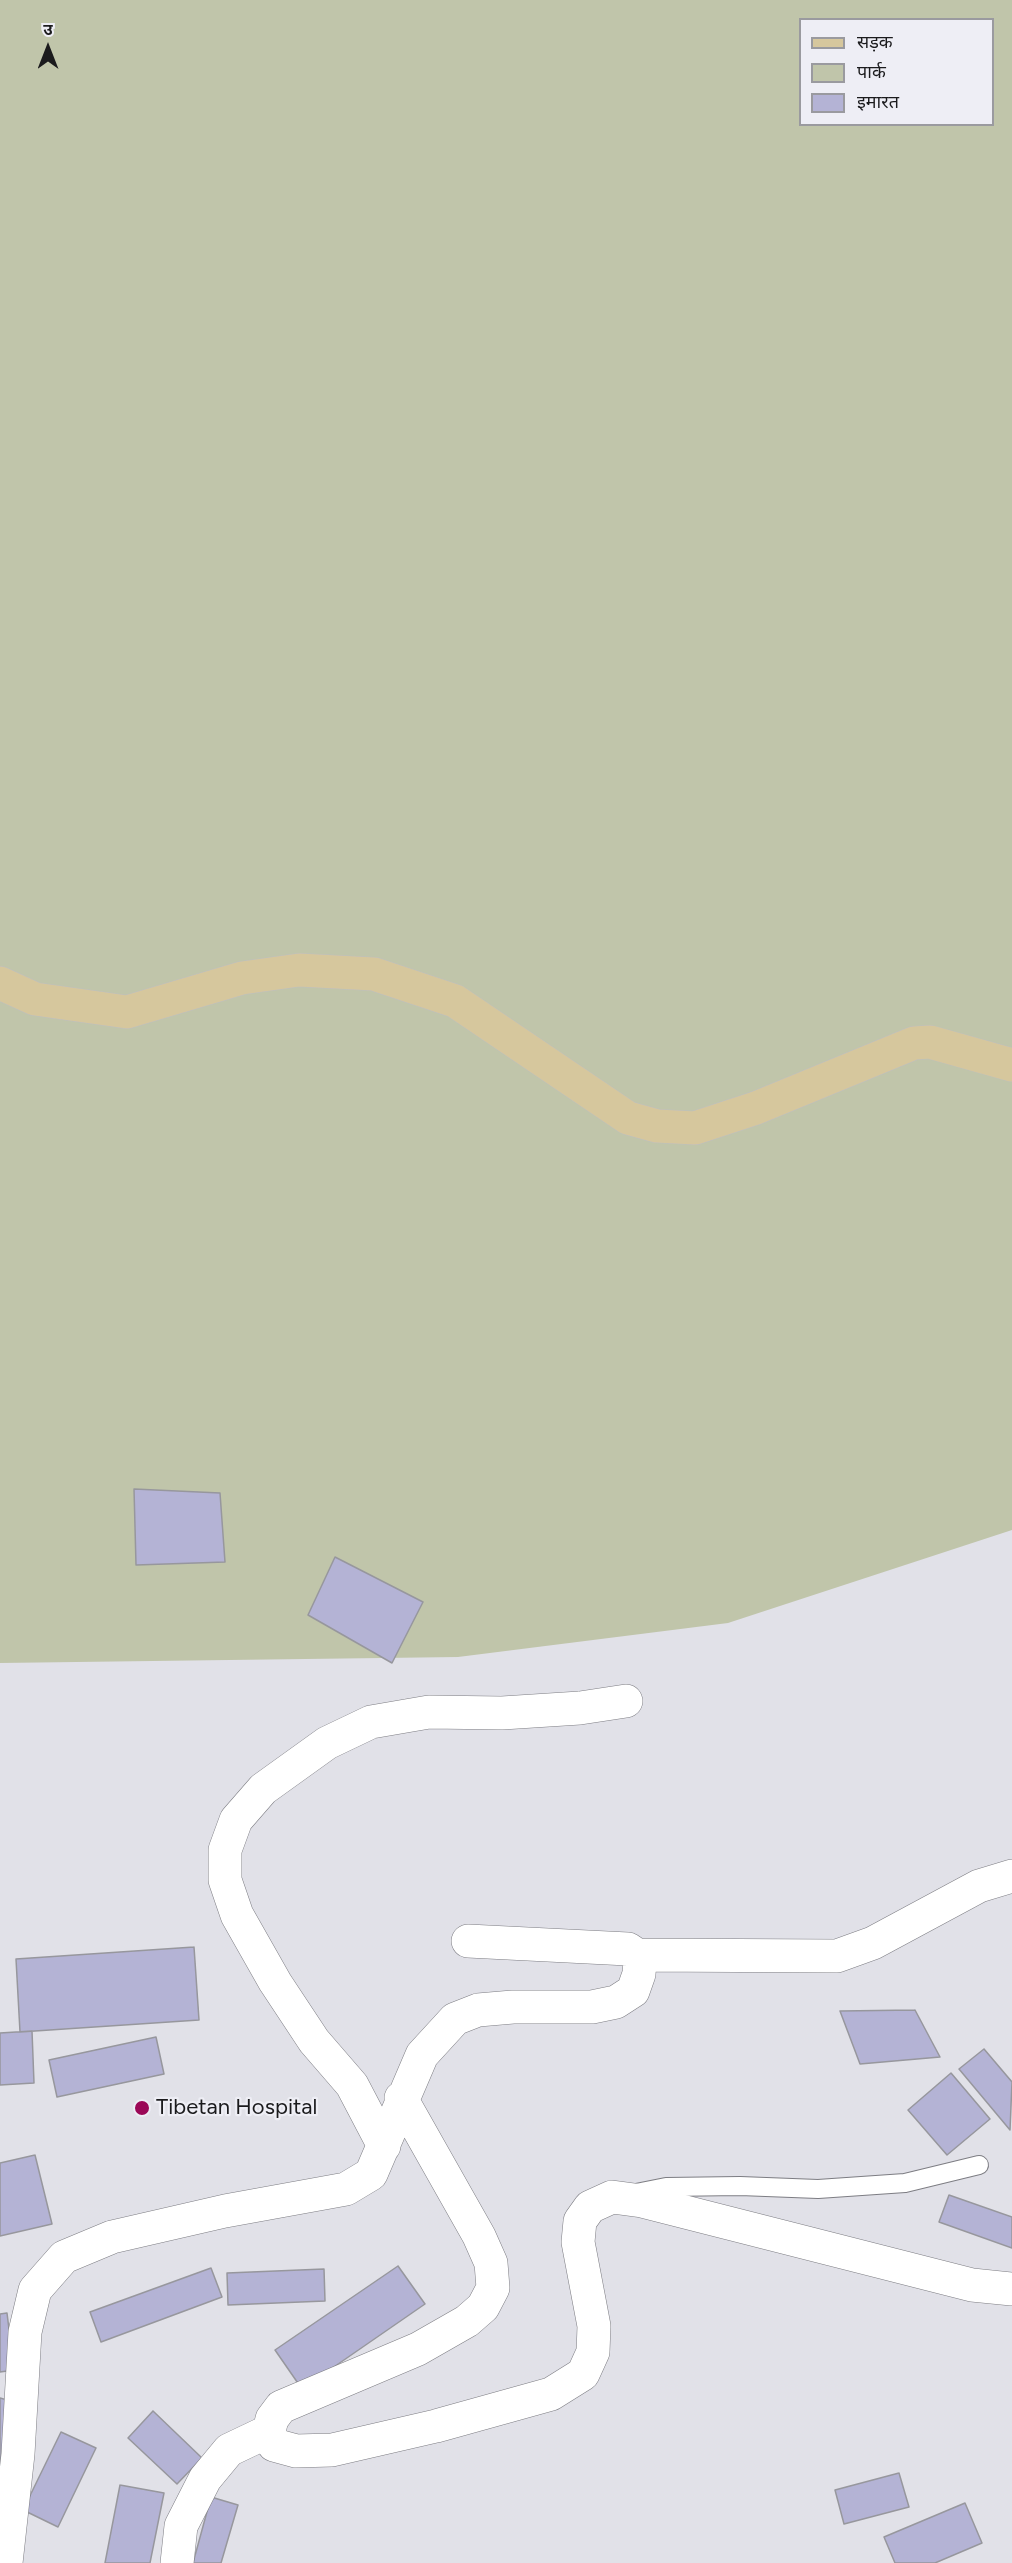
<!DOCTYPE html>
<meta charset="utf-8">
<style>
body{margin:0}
#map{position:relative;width:1012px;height:2563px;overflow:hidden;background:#e1e1e8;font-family:Figtree,"Noto Sans Devanagari",sans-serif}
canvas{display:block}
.legend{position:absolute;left:799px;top:18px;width:195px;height:108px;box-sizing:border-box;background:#eeeef5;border:2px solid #9a9a9f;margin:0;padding:8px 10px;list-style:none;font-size:18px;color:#1b1b1d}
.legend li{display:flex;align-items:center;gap:12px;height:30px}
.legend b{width:30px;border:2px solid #9a9a9f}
.north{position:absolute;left:18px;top:18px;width:60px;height:60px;-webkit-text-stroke:4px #eeeef5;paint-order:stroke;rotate:0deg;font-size:16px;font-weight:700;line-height:24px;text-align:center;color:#1b1b1d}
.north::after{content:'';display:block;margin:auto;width:21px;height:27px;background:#1b1b1d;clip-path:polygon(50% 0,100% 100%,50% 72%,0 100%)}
</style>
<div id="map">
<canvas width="1012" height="2563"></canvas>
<ul class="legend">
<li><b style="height:8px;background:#d6c79d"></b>सड़क</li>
<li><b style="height:16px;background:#c0c5aa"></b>पार्क</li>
<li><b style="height:16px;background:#b4b3d5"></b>इमारत</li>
</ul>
<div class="north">उ</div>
</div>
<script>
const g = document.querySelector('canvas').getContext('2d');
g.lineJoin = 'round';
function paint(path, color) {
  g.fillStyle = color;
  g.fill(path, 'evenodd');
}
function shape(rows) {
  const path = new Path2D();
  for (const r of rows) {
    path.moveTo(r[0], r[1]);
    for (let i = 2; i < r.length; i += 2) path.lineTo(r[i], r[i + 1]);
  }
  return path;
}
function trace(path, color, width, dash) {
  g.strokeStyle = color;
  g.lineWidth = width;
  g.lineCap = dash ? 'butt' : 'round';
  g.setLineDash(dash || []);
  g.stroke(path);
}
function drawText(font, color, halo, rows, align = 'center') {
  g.font = font + ' Figtree,sans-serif';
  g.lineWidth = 4.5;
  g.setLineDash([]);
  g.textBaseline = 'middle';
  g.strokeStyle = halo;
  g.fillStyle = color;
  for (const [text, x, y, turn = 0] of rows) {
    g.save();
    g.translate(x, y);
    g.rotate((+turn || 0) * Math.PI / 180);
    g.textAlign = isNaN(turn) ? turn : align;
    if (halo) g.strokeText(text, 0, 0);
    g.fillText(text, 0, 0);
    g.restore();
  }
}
paint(shape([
 [0,0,1012,0,1012,1530,728,1623,458,1657,0,1663],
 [800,20,992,20,992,124,800,124]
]), '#c0c5aa');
const building = shape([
 [134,1489,220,1493,225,1562,136,1565,134,1489],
 [335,1557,423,1602,392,1663,308,1615,335,1557],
 [194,1947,199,2020,20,2032,16,1959,194,1947],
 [915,2010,940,2057,860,2064,840,2011,915,2010],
 [32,2031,34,2083,0,2085,0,2033,32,2031],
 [156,2037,164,2074,57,2097,49,2060,156,2037],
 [984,2049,1012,2082,1010,2130,959,2069,984,2049],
 [951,2073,990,2119,947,2155,908,2110,951,2073],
 [35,2155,52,2224,0,2236,0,2163,35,2155],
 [949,2195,1012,2217,1012,2248,939,2222,949,2195],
 [398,2266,425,2304,302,2389,275,2350,398,2266],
 [211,2268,222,2297,101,2342,90,2312,211,2268],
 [324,2269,325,2301,228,2305,227,2273,324,2269],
 [7,2313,14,2370,0,2372,0,2314,7,2313],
 [0,2398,18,2403,0,2464,0,2398],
 [153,2411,202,2458,177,2484,128,2438,153,2411],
 [61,2432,96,2448,58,2527,23,2510,61,2432],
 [899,2473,909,2507,844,2524,835,2490,899,2473],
 [120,2485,164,2493,150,2563,105,2563,120,2485],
 [211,2497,238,2505,221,2563,193,2563,211,2497],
 [965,2503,982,2543,935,2563,895,2563,884,2537,965,2503]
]);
paint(building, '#b4b3d5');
trace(building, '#97979d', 1.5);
const service = shape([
 [636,2193,666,2187,740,2186,818,2189,905,2183,979,2165]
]);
const minor = shape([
 [637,1955,837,1956,873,1943,979,1886,1012,1876],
 [401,2098,479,2236,491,2263,493,2288,483,2307,467,2321,418,2349,281,2407,272,2419,269,2431,274,2445,296,2451,332,2450,436,2426,551,2394,583,2374,593,2352,594,2326,578,2242,580,2221,590,2207,612,2197,642,2201,972,2285,1012,2289],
 [384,2146,352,2085,314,2041,275,1982,237,1915,225,1880,225,1850,236,1820,263,1789,327,1743,371,1722,429,1712,502,1713,580,1708,626,1701],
 [6,2563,18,2454,25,2332,35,2290,64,2257,112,2237,225,2211,346,2189,371,2174,422,2055,455,2019,478,2010,513,2007,592,2007,616,2002,633,1991,639,1974,640,1961,637,1955,628,1949,468,1941],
 [177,2563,181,2526,205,2479,229,2450,269,2431]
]);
const primary = shape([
 [0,983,35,999,127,1012,242,978,299,970,374,974,455,1001,628,1118,657,1126,695,1128,756,1108,914,1043,930,1042,1012,1065]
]);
trace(service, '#7d7d83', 20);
trace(minor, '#7d7d83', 34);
trace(primary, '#bfbfc0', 34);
trace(service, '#fff', 18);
trace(minor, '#fff', 33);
trace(primary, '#d6c79d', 33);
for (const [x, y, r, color] of [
 [142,2108,8,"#9b0857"]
]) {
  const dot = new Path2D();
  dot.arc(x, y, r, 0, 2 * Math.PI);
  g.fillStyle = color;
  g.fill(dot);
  trace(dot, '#eeeef5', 2);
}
drawText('22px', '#1b1b1d', '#eeeef5', [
 ["Tibetan Hospital",156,2108]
], 'left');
</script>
